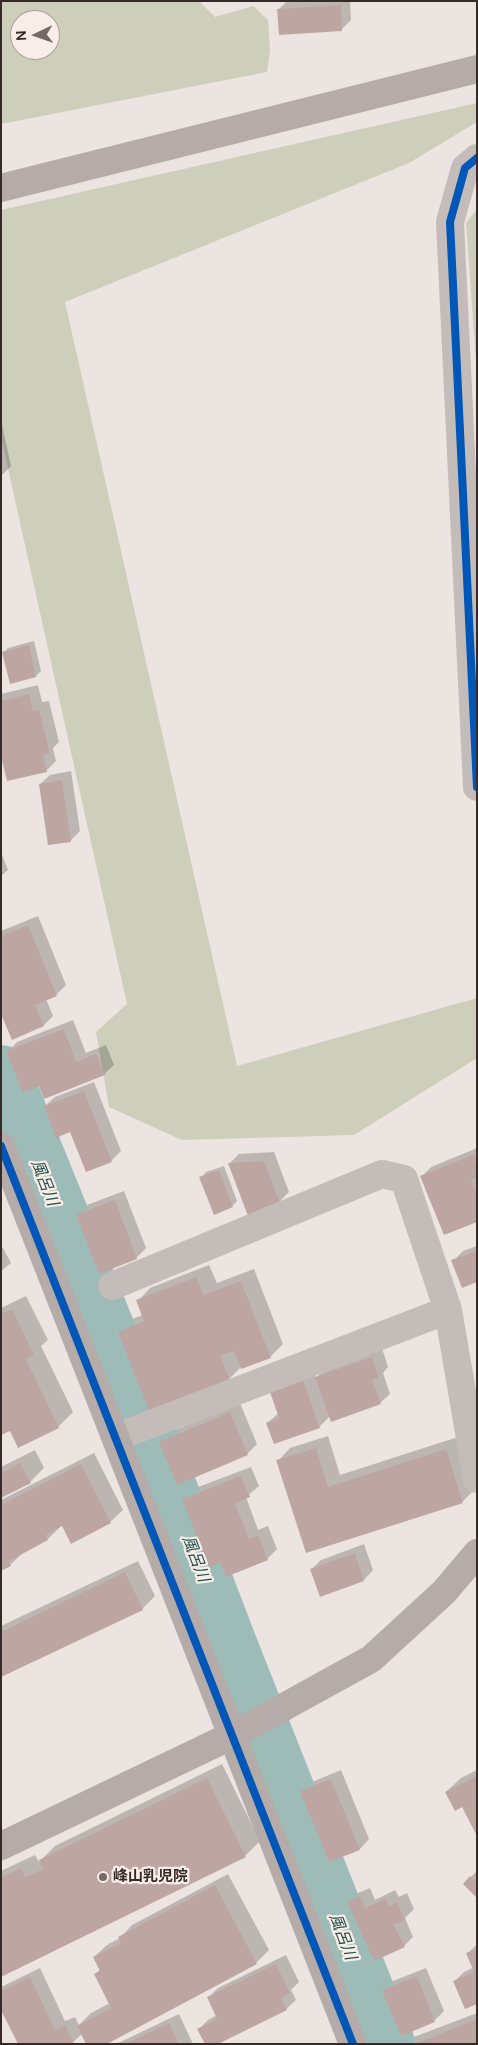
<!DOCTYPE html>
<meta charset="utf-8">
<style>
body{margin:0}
#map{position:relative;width:478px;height:2045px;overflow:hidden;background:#ebe4e0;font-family:"DM Sans",sans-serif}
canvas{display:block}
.frame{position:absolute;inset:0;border:2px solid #342a28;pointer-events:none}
.north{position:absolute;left:10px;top:10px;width:50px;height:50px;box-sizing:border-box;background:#f8ede7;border:1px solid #aa9f9b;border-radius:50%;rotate:267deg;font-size:14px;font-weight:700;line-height:20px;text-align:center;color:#342a28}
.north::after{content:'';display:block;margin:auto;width:18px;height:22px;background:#746b68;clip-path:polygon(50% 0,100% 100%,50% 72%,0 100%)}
</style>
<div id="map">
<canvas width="478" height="2045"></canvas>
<div class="frame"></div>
<div class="north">N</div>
</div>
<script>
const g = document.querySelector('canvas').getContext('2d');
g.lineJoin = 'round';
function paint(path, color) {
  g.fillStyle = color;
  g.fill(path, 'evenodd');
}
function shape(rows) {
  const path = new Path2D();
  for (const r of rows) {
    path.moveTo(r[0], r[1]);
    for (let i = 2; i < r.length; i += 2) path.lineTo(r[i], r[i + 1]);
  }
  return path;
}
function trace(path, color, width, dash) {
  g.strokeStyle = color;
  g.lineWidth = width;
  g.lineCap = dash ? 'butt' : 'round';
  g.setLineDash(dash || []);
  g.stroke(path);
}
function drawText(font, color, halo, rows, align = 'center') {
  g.font = font + ' "DM Sans","Noto Sans JP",sans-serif';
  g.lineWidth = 4.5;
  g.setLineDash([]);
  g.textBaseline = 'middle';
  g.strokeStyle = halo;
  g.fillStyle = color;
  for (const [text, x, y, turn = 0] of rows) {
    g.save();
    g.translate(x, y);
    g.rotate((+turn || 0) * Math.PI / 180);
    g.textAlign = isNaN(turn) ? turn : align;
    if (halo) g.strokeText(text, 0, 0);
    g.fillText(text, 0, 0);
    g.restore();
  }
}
paint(shape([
 [1,1,199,1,215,17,253,6,268,20,270,50,267,72,1,124],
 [20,20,50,20,50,50,20,50],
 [477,103,477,122,409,163,65,302,237,1066,477,998,477,1058,354,1135,182,1140,109,1107,96,1032,127,1004,1,437,1,210],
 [477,209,477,376,466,223]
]), '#cecfbb');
paint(shape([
 [287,1,350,1,351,20,341,30,278,10],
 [1,420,11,466,1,476],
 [34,641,41,671,36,676,3,653,8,648],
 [38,685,42,702,49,701,59,742,53,748,56,761,47,770,1,751,1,694],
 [71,771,80,831,70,841,40,784,50,775],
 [1,852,8,870,1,876],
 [38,916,66,985,56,995,46,999,53,1016,44,1025,1,1010,1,931],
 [73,1020,86,1053,106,1045,114,1065,104,1074,40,1085,8,1052,17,1042],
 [94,1082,121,1151,111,1161,71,1131,45,1106,55,1097],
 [477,1148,477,1220,422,1176,431,1167],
 [274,1152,289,1192,279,1202,229,1164,239,1154],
 [224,1166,237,1201,232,1206,201,1178,206,1172],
 [124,1191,146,1248,136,1258,78,1214,87,1205],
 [477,1246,477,1281,453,1261,463,1251],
 [3,1248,11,1263,1,1271,1,1249],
 [209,1265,217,1283,254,1269,283,1344,270,1357,241,1367,229,1379,120,1332,132,1319,143,1315,138,1301,150,1288],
 [26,1296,48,1340,41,1346,73,1412,58,1427,10,1429,1,1434,1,1308],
 [382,1348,388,1367,383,1373,390,1394,380,1403,330,1416,319,1427,267,1423,279,1413,272,1392,313,1371,316,1378,326,1368],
 [240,1403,257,1444,247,1454,160,1442,170,1432],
 [328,1436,340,1475,458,1437,475,1489,462,1502,306,1552,278,1461,290,1448],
 [35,1450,44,1468,30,1482,1,1497,1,1467],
 [94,1453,123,1510,110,1522,61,1526,48,1539,23,1553,10,1565,1,1570,1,1500],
 [251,1467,259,1486,246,1497,258,1530,268,1526,277,1549,267,1559,221,1561,183,1499,193,1489],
 [364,1544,373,1570,364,1580,311,1570,321,1560],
 [138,1561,155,1596,142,1609,1,1676,1,1626],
 [222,1764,260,1841,245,1856,1,1976,1,1871,35,1855,39,1862,55,1846],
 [341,1770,369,1839,360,1849,330,1861,302,1791,312,1782],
 [477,1770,477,1833,463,1805,446,1792,461,1778],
 [476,1872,477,1872,477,1896,464,1884],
 [228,1874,269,1950,256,1963,82,2034,71,2044,1,2008,1,1987,40,1968,65,2021,75,2017,79,2025,91,2013,110,2003,95,1974,101,1969,94,1957,107,1945,120,1938,132,1925],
 [370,1888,375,1900,395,1890,399,1897,407,1893,414,1909,405,1918,413,1937,404,1946,349,1903,358,1893],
 [477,1944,477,2003,455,1981,464,1972,473,1968,467,1954],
 [286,1955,299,1982,291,1990,296,2000,286,2009,199,2029,208,2020,217,2015,208,1998,218,1988],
 [426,1968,444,2011,434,2021,384,1990,393,1981],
 [477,2013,477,2044,407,2044,414,2037],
 [179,2014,193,2044,116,2044]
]), '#0003');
trace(shape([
 [1,1076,130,1394,228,1650,384,2044]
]), '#9dbcb7', 62);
paint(shape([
 [341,5,342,31,279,35,277,9],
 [29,645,36,677,10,684,2,652],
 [29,694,33,711,39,709,50,753,43,755,47,772,7,781,1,756,1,701],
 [62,780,71,842,48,845,39,784],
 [28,925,57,996,35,1005,44,1026,12,1040,1,1014,1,936],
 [64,1029,76,1062,96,1054,105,1075,44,1099,39,1086,23,1093,6,1051],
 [84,1091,112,1162,86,1172,70,1132,56,1138,44,1106],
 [475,1154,477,1178,471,1180,477,1194,477,1222,444,1235,420,1176],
 [264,1161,280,1203,248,1216,228,1163],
 [219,1170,233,1207,214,1215,199,1177],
 [115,1200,137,1259,99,1274,76,1214],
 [477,1251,477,1282,462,1288,451,1260],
 [196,1277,204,1295,241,1281,271,1358,241,1369,234,1351,220,1356,230,1380,149,1411,118,1332,144,1321,136,1300],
 [12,1309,34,1355,26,1359,59,1428,18,1448,10,1431,1,1435,1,1314],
 [372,1357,379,1378,372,1380,381,1404,331,1422,315,1377],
 [303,1380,320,1428,274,1444,266,1423,279,1418,270,1392],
 [230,1412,248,1455,177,1485,159,1442],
 [316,1448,328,1487,446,1449,463,1503,306,1553,276,1460],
 [20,1463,31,1483,1,1498,1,1473],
 [81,1464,111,1523,71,1544,62,1526,46,1535,48,1540,9,1561,11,1566,1,1571,1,1505],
 [241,1476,250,1497,235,1503,249,1539,258,1535,268,1560,226,1577,221,1563,209,1567,182,1499],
 [355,1553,364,1581,320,1597,310,1569],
 [125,1572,143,1610,1,1677,1,1632],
 [477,1776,477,1836,462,1807,455,1811,445,1792],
 [207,1778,246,1857,1,1977,1,1878,21,1868,25,1877,43,1869,39,1860],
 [331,1779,360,1850,329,1862,300,1791],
 [470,1876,477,1882,477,1898,463,1884],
 [215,1885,257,1964,107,2044,86,2044,77,2026,111,2008,94,1974,100,1971,93,1957,121,1943,118,1937],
 [360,1896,365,1908,386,1899,389,1906,397,1902,405,1920,394,1925,405,1947,374,1961,347,1902],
 [477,1949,477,2004,465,2009,453,1981,474,1972,466,1953],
 [276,1964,290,1993,281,1998,287,2010,218,2044,205,2044,197,2029,217,2019,207,1997],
 [417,1976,435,2022,401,2036,382,1990],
 [30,1977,55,2030,66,2025,74,2044,18,2044,1,2010,1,1991],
 [477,2019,477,2044,415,2044],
 [169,2023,179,2044,125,2044]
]), '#bda6a2');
trace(shape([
 [477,158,465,168,450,222,477,787],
 [112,1286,382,1174,404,1179,448,1310,477,1479],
 [117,1437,448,1310]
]), '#c4bcb9', 28);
trace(shape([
 [1,188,477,69],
 [1,1146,353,2044],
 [1,1846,233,1735,371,1659,444,1592,477,1553]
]), '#b5aca9', 28);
trace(shape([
 [477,158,465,168,450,222,477,787],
 [1,1146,353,2044]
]), '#0057b8', 8);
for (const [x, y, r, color] of [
 [103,1877,5,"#746b68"]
]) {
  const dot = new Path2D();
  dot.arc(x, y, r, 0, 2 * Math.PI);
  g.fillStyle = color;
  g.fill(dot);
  trace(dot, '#f8ede7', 2);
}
drawText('bold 15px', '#342a28', '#f8ede7', [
 ["峰山乳児院",113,1877]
], 'left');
drawText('italic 16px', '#20534e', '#f8ede7', [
 ["風呂川",44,1183,68],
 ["風呂川",195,1559,69],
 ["風呂川",342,1937,69]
]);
</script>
